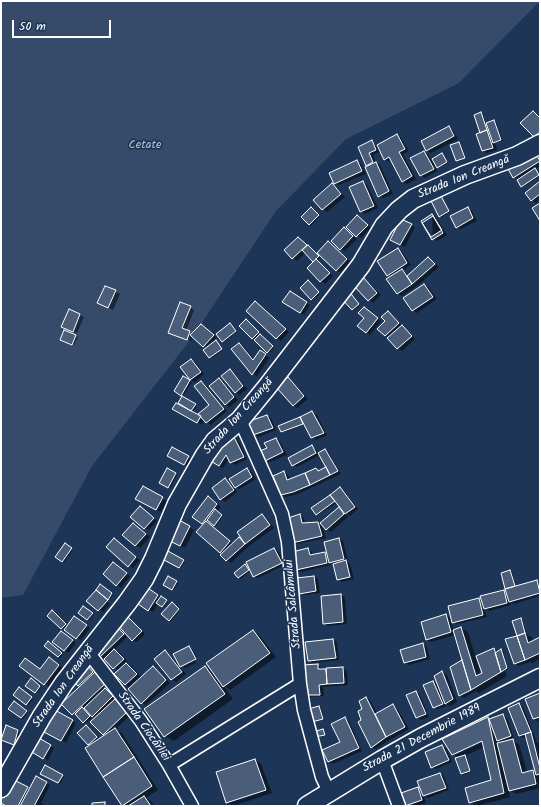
<!DOCTYPE html>
<meta charset="utf-8">
<style>
body{margin:0}
#map{position:relative;width:541px;height:807px;overflow:hidden;background:#1d3557;font-family:Kalam,sans-serif}
canvas{display:block}
.frame{position:absolute;inset:0;border:2px solid #fff;pointer-events:none}
.scale{position:absolute;left:12px;top:20px;width:99px;height:18px;box-sizing:border-box;border:2px solid #fff;border-top:0;padding-left:5px;font-size:12px;line-height:14px;white-space:nowrap;color:#fff;-webkit-text-stroke:3px #1d3557;paint-order:stroke}
</style>
<div id="map">
<canvas width="541" height="807"></canvas>
<div class="frame"></div>
<div class="scale">50 m</div>
</div>
<script>
const g = document.querySelector('canvas').getContext('2d');
g.lineJoin = 'round';
function paint(path, color) {
  g.fillStyle = color;
  g.fill(path, 'evenodd');
}
function shape(rows) {
  const path = new Path2D();
  for (const r of rows) {
    path.moveTo(r[0], r[1]);
    for (let i = 2; i < r.length; i += 2) path.lineTo(r[i], r[i + 1]);
  }
  return path;
}
function trace(path, color, width, dash) {
  g.strokeStyle = color;
  g.lineWidth = width;
  g.lineCap = dash ? 'butt' : 'round';
  g.setLineDash(dash || []);
  g.stroke(path);
}
function drawText(font, color, halo, rows, align = 'center') {
  g.font = font + ' Kalam,sans-serif';
  g.lineWidth = 3.5;
  g.setLineDash([]);
  g.textBaseline = 'middle';
  g.strokeStyle = halo;
  g.fillStyle = color;
  for (const [text, x, y, turn = 0] of rows) {
    g.save();
    g.translate(x, y);
    g.rotate((+turn || 0) * Math.PI / 180);
    g.textAlign = isNaN(turn) ? turn : align;
    if (halo) g.strokeText(text, 0, 0);
    g.fillText(text, 0, 0);
    g.restore();
  }
}
paint(shape([
 [1,1,540,1,459,83,346,139,276,211,191,339,92,466,23,595,1,598]
]), '#364b69');
paint(shape([
 [533,112,540,117,540,138,539,139,535,137,522,123],
 [481,114,483,115,486,124,494,121,496,122,503,141,495,143,497,150,487,153,483,151],
 [449,127,453,130,458,139,431,153,427,151,422,142],
 [397,135,401,138,409,151,403,154,416,179,407,184,402,181,391,160,389,162,385,159,381,151,373,155,376,163,380,165,393,194,383,198,379,196,369,166,367,165,359,147,372,142,377,146],
 [459,143,461,144,466,158,458,161,456,160,451,146],
 [424,152,428,154,431,160,442,154,448,163,439,168,434,165,437,171,425,178,420,175],
 [535,153,540,157,540,166,535,169,537,171,540,176,523,187,518,179,514,177,509,170],
 [357,162,361,164,366,174,339,185,335,183],
 [363,182,367,185,378,208,365,214,361,211],
 [540,182,540,199,536,203,532,200],
 [332,185,336,187,345,197,327,212,323,209,315,200],
 [441,197,450,212,442,217,440,216],
 [467,208,472,211,477,221,461,229,457,227],
 [313,209,320,216,311,226,302,217],
 [432,215,436,217,447,235,437,241,433,239],
 [361,219,371,228,361,238,347,227],
 [402,220,415,227,405,247,391,240],
 [344,228,357,239,345,251,341,249],
 [298,238,302,240,320,258,317,260,333,276,325,284,321,281,308,268,315,262,306,252,297,261,285,250],
 [328,242,351,262,340,272,336,270],
 [398,249,402,252,411,265,403,270,409,276,428,258,439,267,417,286,402,296,398,294,391,277,387,275],
 [363,278,367,281,381,295,373,303,369,300],
 [310,282,320,293,313,300,311,299],
 [424,285,428,287,437,299,417,313,413,310],
 [105,287,120,294,113,310,102,305],
 [350,293,360,305,354,311,352,310],
 [294,295,310,305,304,315,300,312],
 [255,302,289,332,281,341,247,311],
 [190,307,194,310,186,331,193,334,201,325,217,338,215,341,218,343,223,350,212,358,210,357,207,348,193,336,191,341,174,335],
 [70,310,84,317,77,333,67,329],
 [368,310,381,321,370,335,366,332],
 [388,312,393,315,402,326,406,329,415,339,402,351,398,348,389,337,385,335],
 [248,322,260,333,259,334,274,348,269,353,253,338],
 [232,326,237,332,224,342,223,341],
 [65,331,78,337,74,345,63,341],
 [239,344,243,346,255,360,264,354,269,358,257,376,253,374],
 [191,360,195,362,204,374,195,382,192,381,181,368],
 [230,370,234,373,247,389,240,395,235,392],
 [183,377,192,382,183,396,175,391],
 [288,378,292,381,308,399,297,408,293,405],
 [219,380,223,382,238,400,230,407,225,404],
 [201,382,205,384,227,411,211,425,204,420,202,425,173,409,176,404,204,420,211,405],
 [183,397,197,405,194,411,180,403],
 [312,412,317,415,327,435,316,440,312,437,305,424,284,432,282,431,300,418,302,419],
 [267,416,271,418,276,430,258,437,254,434],
 [233,436,237,438,247,459,235,465,231,463,229,459,223,468,210,460],
 [276,439,280,442,287,455,270,462,266,460,268,449],
 [312,447,316,449,319,454,325,450,329,453,341,474,298,494,286,497,281,495,284,472,288,475,290,480,316,469,320,471,327,468,320,455,297,467,293,465],
 [172,448,193,460,189,467,168,455],
 [168,469,177,475,170,488,160,483],
 [247,469,251,471,256,479,240,489,235,487],
 [225,479,229,482,237,492,225,502,221,499],
 [143,487,167,501,161,512,137,499],
 [340,489,344,491,358,509,350,516,345,512,348,517,331,532,327,529,339,508,345,512,337,501,330,500,336,503,318,515,316,514],
 [212,500,221,507,217,512,223,516,216,526,210,521,209,523,233,544,239,538,245,541,262,515,266,518,274,528,249,546,231,563,221,555,223,553,220,552,204,524,194,517],
 [140,507,157,521,149,530,145,528],
 [300,515,304,518,305,524,318,523,322,526,326,538,297,544,293,542],
 [179,522,194,530,185,548,169,540],
 [133,524,150,537,140,548,124,535],
 [114,539,140,560,133,568,129,566],
 [339,539,343,541,348,561,346,561,350,564,354,579,342,582,338,579,334,564,331,562,331,565,301,572,297,569,308,549,312,552,313,556,325,553,328,555],
 [65,544,73,550,64,562,56,556],
 [274,549,279,552,285,565,258,578,254,576],
 [169,553,185,561,181,568,165,560],
 [114,563,130,576,121,588,117,585],
 [245,565,250,571,241,579,235,573],
 [510,571,512,572,516,587,537,581,540,583,540,596,514,604,510,602,511,605,489,611,484,608,487,617,457,624,451,621,454,631,461,628,468,632,481,675,483,674,494,649,499,652,501,650,503,651,508,669,505,671,507,676,479,693,476,691,464,698,460,696,451,667,464,662,455,635,431,642,427,640,422,623,446,615,452,619,479,599,483,602,504,591,507,593,502,574],
 [168,577,178,583,174,590,165,584],
 [314,577,318,579,320,593,304,595,300,593],
 [100,585,113,595,110,600,100,592,99,594,110,604,103,612,88,601],
 [146,588,168,601,164,607,158,604,153,612,149,610],
 [340,595,345,597,347,624,328,626,324,623],
 [174,605,180,610,171,621,169,620],
 [83,608,94,614,90,620,79,613],
 [54,612,67,625,63,629,61,628],
 [125,614,129,617,145,634,137,642,133,640],
 [79,620,90,628,81,640,65,630],
 [521,620,523,621,527,635,532,637,533,642,540,638,540,659,532,663,530,662,519,666,515,663],
 [116,627,127,637,114,650,119,652,128,662,126,663,131,666,142,678,153,667,157,670,170,683,146,705,142,703,131,688,126,685,116,674,119,671,101,656],
 [253,631,259,635,276,657,230,690,223,685,233,699,174,741,165,736,146,709,205,667,214,672],
 [61,632,76,643,68,653,64,650],
 [333,640,337,642,339,660,313,663,309,660,307,643],
 [50,644,63,654,60,658,46,646],
 [423,645,427,647,430,659,409,665,405,663],
 [189,647,193,650,197,657,196,658,192,649,189,649,182,667,181,666],
 [165,651,169,654,186,674,176,682,172,680,155,659],
 [50,658,63,668,49,687,21,666,41,670],
 [195,660,196,663,185,668,182,667],
 [85,664,110,685,106,689,109,691,117,699,115,701,130,715,115,730,122,733,158,790,146,798,151,801,154,806,122,805,91,745,89,744,88,727,98,738,94,742,95,743,106,736,103,734,96,718,89,714,92,718,85,723,78,716,73,714,81,687,78,685],
 [318,665,322,668,322,670,343,668,347,671,348,685,323,687,324,696,310,697,306,695],
 [442,672,447,675,457,702,450,706,445,703,446,706,438,709,434,707,433,682,439,685],
 [33,680,41,687,37,693,26,685],
 [21,689,33,699,29,705,15,695],
 [416,692,420,695,429,717,421,720,417,717],
 [540,694,540,721,538,721,534,719],
 [366,698,370,700,377,713,393,705,397,708,409,729,391,739,376,749,372,747,364,709],
 [14,702,28,712,23,719,9,709],
 [519,704,523,707,537,743,540,742,540,788,516,794,509,790,510,797,477,806,470,802,492,781,484,747,465,756,466,757,471,772,463,775,461,774,459,758,453,754,444,739,487,719,489,720,503,715,507,718,514,739,511,740,519,744,527,772,532,771,536,773,527,737,524,738,520,736,509,708],
 [486,738,487,740,455,755,455,753],
 [319,707,321,708,324,719,315,722,313,721],
 [53,711,76,723,66,743,43,730],
 [344,718,349,721,362,751,333,764,329,762,341,743],
 [323,730,326,735,318,738,316,737],
 [17,731,21,733,18,746,6,741],
 [39,740,54,748,48,760,33,752],
 [442,746,446,748,452,762,436,769,432,767],
 [255,760,261,764,272,793,233,806,227,803],
 [45,767,64,777,60,784,42,773],
 [440,774,444,776,449,790,428,798,424,795,426,803,420,805,422,806,406,806,418,788,422,790],
 [36,777,50,785,41,803,46,806,8,806,1,802,12,780,30,790]
]), '#0007');
const building = shape([
 [533,111,540,118,540,132,534,137,520,123,533,111],
 [481,112,487,130,480,133,474,115,481,112],
 [494,120,501,140,493,143,486,123,494,120],
 [449,126,454,136,426,151,421,141,449,126],
 [487,130,493,148,482,151,476,134,487,130],
 [397,134,405,149,399,152,412,176,402,182,389,157,384,160,377,145,397,134],
 [372,140,376,150,369,153,373,162,366,166,358,147,372,140],
 [459,142,465,158,456,161,450,145,459,142],
 [424,151,434,169,420,176,410,158,424,151],
 [535,152,540,161,513,178,508,169,535,152],
 [442,153,447,162,437,168,432,159,442,153],
 [357,160,362,171,334,184,329,173,357,160],
 [376,162,389,191,378,197,365,167,376,162],
 [535,168,539,175,521,187,517,180,535,168],
 [363,181,374,206,360,212,349,187,363,181],
 [540,181,540,194,531,201,525,193,540,181],
 [332,183,341,194,322,210,313,200,332,183],
 [441,196,449,211,439,217,431,201,441,196],
 [540,203,540,221,532,208,540,203],
 [311,207,319,215,309,225,301,217,311,207],
 [468,207,473,218,456,228,450,216,468,207],
 [432,214,442,230,431,237,421,221,432,214],
 [357,215,368,225,356,237,346,227,357,215],
 [433,216,443,233,432,240,422,223,433,216],
 [401,219,412,224,400,245,390,240,401,219],
 [344,227,353,236,340,250,331,241,344,227],
 [298,237,307,245,292,259,284,250,298,237],
 [328,241,347,259,336,271,317,253,328,241],
 [308,245,319,256,313,262,302,250,308,245],
 [398,248,407,263,387,276,377,261,398,248],
 [428,257,435,264,412,284,407,276,428,257],
 [316,259,330,273,320,282,307,268,316,259],
 [402,269,412,284,397,294,386,279,402,269],
 [363,277,377,293,368,301,354,286,363,277],
 [308,280,319,292,311,300,300,288,308,280],
 [424,284,433,297,412,311,403,298,424,284],
 [105,286,116,290,108,308,97,303,105,286],
 [348,290,359,304,352,310,340,297,348,290],
 [290,291,307,302,300,313,282,302,290,291],
 [255,301,286,329,276,339,246,311,255,301],
 [180,302,191,306,182,328,190,331,187,340,168,333,180,302],
 [364,307,378,318,366,333,357,326,364,318,358,313,364,307],
 [69,309,80,314,73,332,61,327,69,309],
 [388,311,399,323,385,336,377,329,385,321,381,317,388,311],
 [246,319,259,332,252,339,239,326,246,319],
 [230,323,236,331,222,342,216,334,230,323],
 [201,324,214,335,203,347,190,335,201,324],
 [402,325,412,336,397,349,387,338,402,325],
 [64,330,76,335,72,345,60,340,64,330],
 [260,334,273,346,267,353,254,340,260,334],
 [216,340,222,349,209,358,203,350,216,340],
 [239,343,253,360,260,350,266,354,252,375,231,349,239,343],
 [191,359,201,372,190,380,180,367,191,359],
 [230,369,243,386,235,393,221,376,230,369],
 [183,376,190,380,181,396,174,391,183,376],
 [288,377,304,396,293,406,276,387,288,377],
 [219,378,234,397,225,405,209,386,219,378],
 [201,381,224,409,206,423,198,414,209,405,194,386,201,381],
 [182,396,196,404,191,411,178,403,182,396],
 [176,403,201,416,197,423,172,409,176,403],
 [312,411,324,433,311,438,300,417,312,411],
 [267,415,273,428,253,435,247,422,267,415],
 [300,417,303,424,281,432,278,426,300,417],
 [233,435,244,457,230,463,226,455,219,466,209,460,233,435],
 [276,438,283,452,265,461,260,451,267,448,264,443,276,438],
 [312,445,316,453,292,466,288,458,312,445],
 [172,447,189,456,184,465,167,456,172,447],
 [325,449,338,471,330,475,318,453,325,449],
 [326,467,330,475,310,485,305,473,316,468,318,471,326,467],
 [167,468,176,473,168,488,159,483,167,468],
 [247,468,252,477,235,488,229,479,247,468],
 [284,471,287,480,305,473,310,485,293,492,281,495,273,476,284,471],
 [225,478,234,490,220,500,212,488,225,478],
 [143,486,163,497,156,510,135,499,143,486],
 [340,487,355,507,345,514,330,495,340,487],
 [330,495,335,501,316,515,311,508,330,495],
 [208,496,217,504,202,524,192,517,208,496],
 [140,506,154,518,144,529,130,517,140,506],
 [339,507,344,514,326,530,320,523,339,507],
 [215,509,222,515,214,526,207,520,215,509],
 [262,514,270,525,245,544,237,532,262,514],
 [300,514,302,523,318,522,322,536,292,543,288,518,300,514],
 [179,520,190,526,180,546,168,540,179,520],
 [206,521,230,541,220,553,196,532,206,521],
 [133,523,146,534,135,546,122,535,133,523],
 [239,537,245,544,226,561,220,555,239,537],
 [114,538,136,557,128,567,106,547,114,538],
 [339,538,344,559,329,563,324,542,339,538],
 [65,543,72,548,62,562,55,557,65,543],
 [274,548,282,563,253,577,246,562,274,548],
 [308,548,310,555,325,552,327,563,296,570,292,552,308,548],
 [168,551,184,560,179,568,164,560,168,551],
 [346,560,350,577,337,580,333,564,346,560],
 [113,562,127,573,116,586,103,574,113,562],
 [245,564,249,570,238,578,234,573,245,564],
 [510,570,515,586,505,589,501,573,510,570],
 [168,576,177,581,172,590,163,585,168,576],
 [314,576,316,591,299,594,297,578,314,576],
 [537,580,540,593,509,602,505,589,537,580],
 [100,584,112,593,108,600,96,590,100,584],
 [142,584,158,595,148,611,131,599,142,584],
 [96,590,108,600,98,611,86,601,96,590],
 [504,590,507,603,484,609,480,596,504,590],
 [341,594,343,622,323,624,321,596,341,594],
 [161,596,167,600,162,607,156,603,161,596],
 [479,598,483,615,452,623,448,606,479,598],
 [172,602,179,609,169,621,161,614,172,602],
 [83,606,93,613,87,620,78,613,83,606],
 [52,610,66,624,61,629,47,616,52,610],
 [124,613,142,631,132,641,115,622,124,613],
 [446,614,451,632,426,640,421,622,446,614],
 [74,616,87,625,76,639,64,630,74,616],
 [521,618,525,633,517,636,512,621,521,618],
 [116,626,124,634,100,657,92,648,116,626],
 [461,627,476,676,482,673,476,656,494,648,501,672,471,690,453,630,461,627],
 [253,630,270,653,223,687,206,663,253,630],
 [61,631,73,640,64,651,52,642,61,631],
 [525,633,528,643,540,637,540,653,525,660,517,636,525,633],
 [517,636,525,660,514,664,505,639,517,636],
 [333,639,336,658,308,661,305,642,333,639],
 [48,641,62,653,58,657,44,646,48,641],
 [423,643,426,657,404,663,400,650,423,643],
 [189,646,196,659,180,667,173,654,189,646],
 [114,649,124,659,113,669,104,659,114,649],
 [501,649,507,668,501,672,495,653,501,649],
 [165,650,182,672,171,680,154,659,165,650],
 [49,657,59,665,44,685,19,666,25,658,40,669,49,657],
 [462,660,471,690,459,696,450,667,462,660],
 [85,663,93,672,78,686,69,677,85,663],
 [126,663,137,674,125,685,114,674,126,663],
 [318,664,318,669,326,669,327,684,319,685,320,695,305,695,303,665,318,664],
 [153,666,166,680,141,704,128,689,153,666],
 [205,666,225,694,164,737,144,709,205,666],
 [343,667,344,683,327,684,326,668,343,667],
 [96,671,106,683,72,715,61,704,96,671],
 [442,671,453,699,445,704,434,676,442,671],
 [31,678,40,686,35,693,25,686,31,678],
 [433,681,443,704,433,708,423,685,433,681],
 [19,687,32,697,26,705,13,695,19,687],
 [105,688,113,696,92,717,84,708,105,688],
 [416,691,426,714,416,718,406,695,416,691],
 [540,693,540,717,533,719,525,699,540,693],
 [366,697,386,737,371,748,358,722,361,720,358,711,362,709,359,701,366,697],
 [115,699,127,712,103,735,90,722,115,699],
 [14,701,27,711,21,718,8,709,14,701],
 [519,703,531,732,519,736,508,708,519,703],
 [393,704,405,727,386,737,375,714,393,704],
 [319,706,323,719,312,722,308,709,319,706],
 [82,707,90,716,83,723,75,714,82,707],
 [53,709,73,720,61,741,42,731,53,709],
 [503,714,511,736,497,741,489,719,503,714],
 [345,717,359,748,328,762,322,750,340,742,331,724,345,717],
 [488,717,504,793,469,803,465,788,491,780,482,741,452,755,442,739,488,717],
 [6,725,18,730,14,745,1,740,6,725],
 [86,725,97,737,88,745,77,733,86,725],
 [115,728,134,757,103,777,85,748,115,728],
 [323,729,325,735,315,737,313,732,323,729],
 [531,732,540,768,540,774,536,775,525,734,531,732],
 [39,738,51,745,43,759,32,752,39,738],
 [513,739,522,773,533,770,536,784,509,791,497,743,513,739],
 [442,745,449,760,431,768,425,752,442,745],
 [465,755,470,771,461,774,455,758,465,755],
 [134,757,152,786,122,806,103,777,134,757],
 [255,759,266,790,226,803,216,772,255,759],
 [45,765,63,775,58,783,40,774,45,765],
 [440,773,446,788,423,796,417,781,440,773],
 [36,776,47,782,34,806,20,806,36,776],
 [12,779,28,787,18,806,6,806,1,803,1,798,12,779],
 [418,787,422,800,405,806,401,793,418,787],
 [144,796,151,806,128,806,144,796],
 [105,802,105,806,92,806,92,803,105,802]
]);
paint(building, '#4a5d79');
trace(building, '#fff', 1);
const street = shape([
 [240,420,282,514,288,542,300,684,304,710,322,777,329,792],
 [88,652,141,721,169,765,192,806],
 [382,760,399,806],
 [169,765,300,684]
]);
const secondary = shape([
 [1,788,42,716,64,683,127,603,144,579,154,559,177,504,205,455,215,441,240,420,267,387,361,265,384,226,399,210,413,199,465,175,517,156,540,144],
 [307,806,382,760,421,738,540,678]
]);
trace(street, '#fff', 15);
trace(secondary, '#fff', 21);
trace(street, '#1d3557', 12);
trace(secondary, '#1d3557', 18);
drawText('12px', '#b9c0ca', '#1d3557', [
 ["Cetate",145,146]
]);
drawText('12px', '#fff', '#1d3557', [
 ["Strada Ion Creangă",464,178,-22],
 ["Strada Ion Creangă",239,417,-48],
 ["Strada Salcâmului",294,604,-95],
 ["Strada Ion Creangă",64,687,-55],
 ["Strada Ciocârliei",143,727,55],
 ["Strada 21 Decembrie 1989",422,739,-28]
]);
</script>
